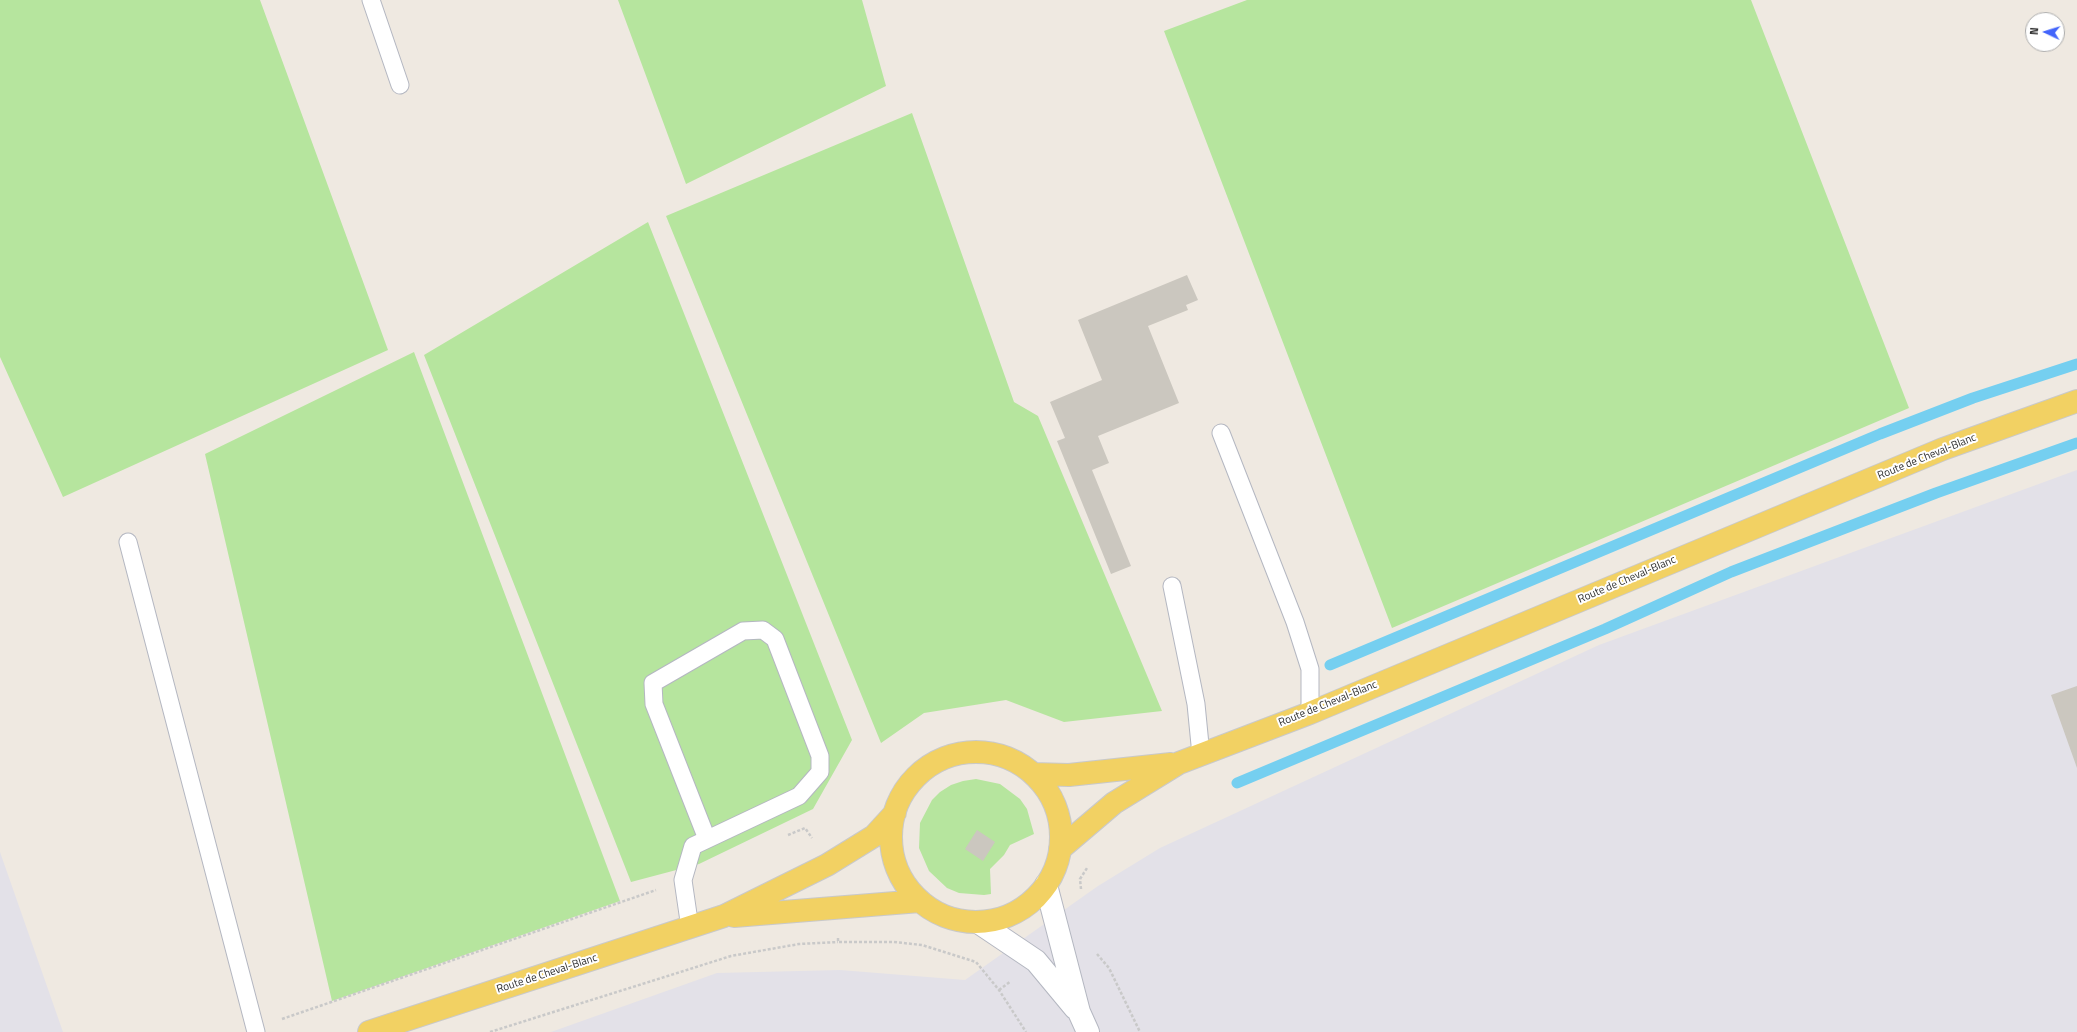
<!DOCTYPE html>
<style>
body{margin:0}
#map{position:relative;width:2077px;height:1032px;overflow:hidden;background:#efe9e1;font-family:"Titillium Web",sans-serif}
canvas{display:block}
.north{position:absolute;left:2025px;top:12px;width:40px;height:40px;box-sizing:border-box;background:#fff;border:1px solid #ababab;border-radius:50%;rotate:274deg;font-size:11px;font-weight:700;line-height:16px;text-align:center;color:#2e2e2e}
.north::after{content:'';display:block;margin:auto;width:14px;height:18px;background:#4264fb;clip-path:polygon(50% 0,100% 100%,50% 72%,0 100%)}
</style>
<div id="map">
<canvas width="2077" height="1032"></canvas>
<div class="north">N</div>
</div>
<script>
const g = document.querySelector('canvas').getContext('2d');
g.lineJoin = 'round';
function paint(path, color) {
  g.fillStyle = color;
  g.fill(path, 'evenodd');
}
function shape(rows) {
  const path = new Path2D();
  for (const r of rows) {
    if (r.length === 3) {
      path.moveTo(r[0] + r[2], r[1]);
      path.arc(r[0], r[1], r[2], 0, 2 * Math.PI);
      continue;
    }
    path.moveTo(r[0], r[1]);
    for (let i = 2; i < r.length; i += 2) path.lineTo(r[i], r[i + 1]);
  }
  return path;
}
function trace(path, color, width, dash) {
  g.strokeStyle = color;
  g.lineWidth = width;
  g.lineCap = dash ? 'butt' : 'round';
  g.setLineDash(dash || []);
  g.stroke(path);
}
function drawText(font, color, halo, rows, align = 'center') {
  g.font = font + ' "Titillium Web",sans-serif';
  g.lineWidth = 4;
  g.setLineDash([]);
  g.textBaseline = 'middle';
  g.strokeStyle = halo;
  g.fillStyle = color;
  for (const [text, x, y, turn = 0] of rows) {
    g.save();
    g.translate(x, y);
    g.rotate((+turn || 0) * Math.PI / 180);
    g.textAlign = isNaN(turn) ? turn : align;
    if (halo) g.strokeText(text, 0, 0);
    g.fillText(text, 0, 0);
    g.restore();
  }
}
paint(shape([
 [2077,470,2077,1032,551,1032,717,973,840,970,965,980,1098,886,1160,848,1599,645],
 [0,852,63,1032,0,1032]
]), '#e3e1e8');
paint(shape([
 [0,0,260,0,388,350,63,497,0,357],
 [618,0,862,0,886,86,686,184],
 [1247,0,1751,0,1909,408,1392,628,1164,31],
 [912,113,1014,402,1038,416,1162,711,1064,722,1006,700,924,713,881,743,666,216],
 [648,222,852,740,813,809,699,864,631,882,424,355],
 [414,352,620,901,332,1001,205,454],
 [976,779,1000,784,1020,799,1027,809,1034,834,1010,845,1004,855,990,869,991,894,984,895,959,893,947,888,929,871,919,848,920,823,932,800,940,792,951,785,963,781]
]), '#b6e59e');
trace(shape([
 [1330,665,1880,434,1973,398,2077,364],
 [1237,783,1605,629,1731,572,1936,493,2077,443]
]), '#75cff0', 11);
paint(shape([
 [1187,275,1198,300,1186,305,1188,310,1148,326,1179,403,1098,436,1109,463,1092,470,1131,566,1111,574,1057,441,1065,438,1050,402,1102,380,1078,320],
 [2077,686,2077,768,2051,695],
 [977,830,995,842,983,861,965,849]
]), '#cbc7bf');
const lane = shape([
 [371,0,400,85],
 [1221,433,1295,622,1310,669,1310,713],
 [128,542,256,1032],
 [1172,586,1196,704,1201,755],
 [690,928,683,880,693,846,799,796,820,772,820,756,775,639,763,630,743,631,653,683,654,704,707,839]
]);
const street = shape([
 [1046,885,1079,1012,1088,1032],
 [978,922,1036,961,1075,1008]
]);
const primary = shape([
 [976,837,85],
 [1033,774,1069,775,1171,764],
 [1060,849,1114,803,1179,763,1310,713,1943,449,2077,401],
 [734,916,920,901],
 [369,1032,724,916,827,865,874,836,895,813]
]);
trace(lane, '#b4b7c1', 19);
trace(street, '#b4b7c1', 24);
trace(primary, '#c9c9c9', 24);
trace(shape([
 [788,835,805,828,812,838],
 [1081,889,1080,879,1087,868],
 [838,938,838,942,894,942,922,945,976,962,999,990,1026,1032],
 [1097,954,1109,968,1140,1032],
 [999,990,1011,981],
 [282,1019,656,890],
 [490,1032,731,956,799,944,838,942]
]), '#c9c9c9', 2.5, [3, 2]);
trace(lane, '#fff', 17);
trace(street, '#fff', 22);
trace(primary, '#f2d163', 22);
drawText('11px', '#2e2e2e', '#fff', [
 ["Route de Cheval-Blanc",1927,457,-22],
 ["Route de Cheval-Blanc",1627,580,-23],
 ["Route de Cheval-Blanc",1328,704,-22],
 ["Route de Cheval-Blanc",547,974,-18]
]);
</script>
